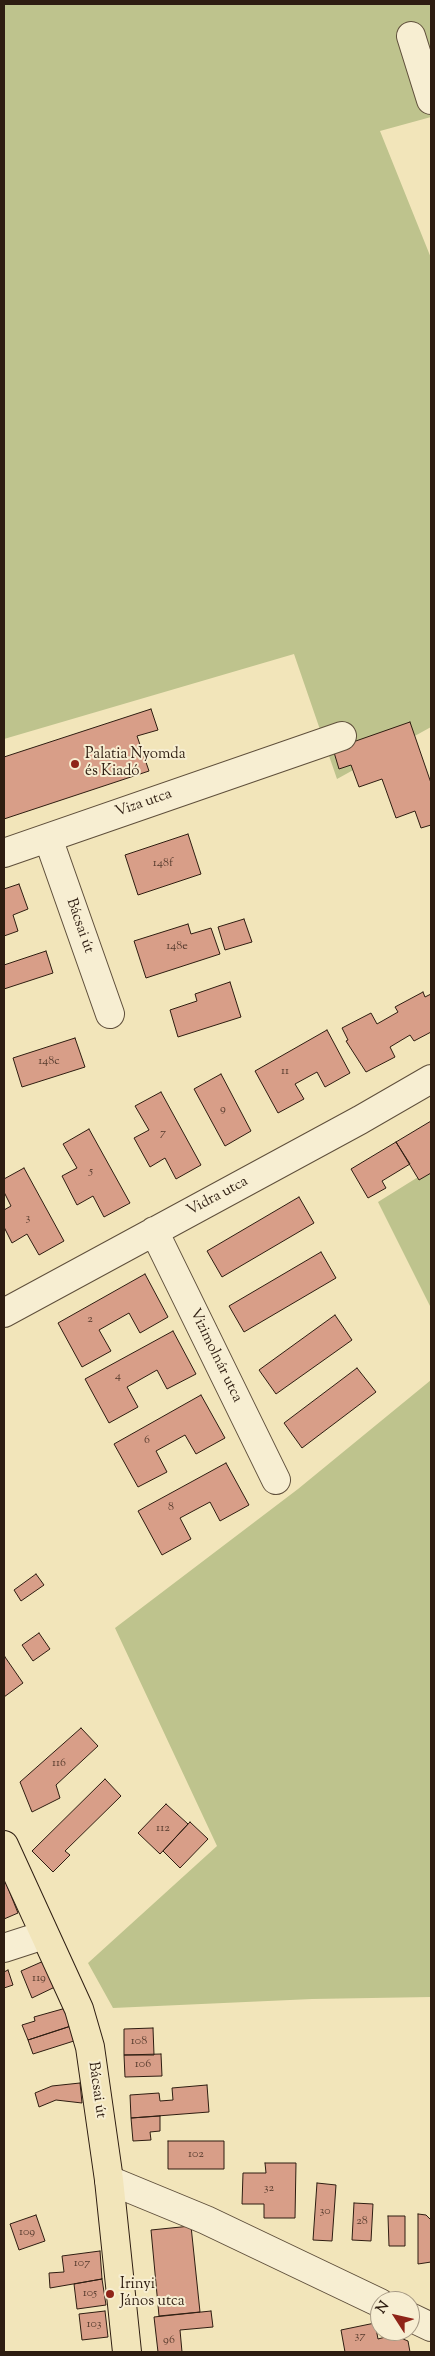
<!DOCTYPE html>
<meta charset="utf-8">
<style>
body{margin:0}
#map{position:relative;width:435px;height:2356px;overflow:hidden;background:#f2e5ba;font-family:"Sorts Mill Goudy",serif}
canvas{display:block}
.frame{position:absolute;inset:0;border:5px solid #2e1d11;pointer-events:none}
.north{position:absolute;left:370px;top:2291px;width:50px;height:50px;box-sizing:border-box;background:#f7eed2;border:1px solid #a79a85;border-radius:50%;rotate:305deg;font-size:14px;font-weight:700;line-height:20px;text-align:center;color:#2e1d11}
.north::after{content:'';display:block;margin:auto;width:18px;height:22px;background:#8f2418;clip-path:polygon(50% 0,100% 100%,50% 72%,0 100%)}
</style>
<div id="map">
<canvas width="435" height="2356"></canvas>
<div class="frame"></div>
<div class="north">N</div>
</div>
<script>
const g = document.querySelector('canvas').getContext('2d');
g.lineJoin = 'round';
function paint(path, color) {
  g.fillStyle = color;
  g.fill(path, 'evenodd');
}
function shape(rows) {
  const path = new Path2D();
  for (const r of rows) {
    path.moveTo(r[0], r[1]);
    for (let i = 2; i < r.length; i += 2) path.lineTo(r[i], r[i + 1]);
  }
  return path;
}
function trace(path, color, width, dash) {
  g.strokeStyle = color;
  g.lineWidth = width;
  g.lineCap = dash ? 'butt' : 'round';
  g.setLineDash(dash || []);
  g.stroke(path);
}
function drawText(font, color, halo, rows, align = 'center') {
  g.font = font + ' "Sorts Mill Goudy",serif';
  g.lineWidth = 4;
  g.setLineDash([]);
  g.textBaseline = 'middle';
  g.strokeStyle = halo;
  g.fillStyle = color;
  for (const [text, x, y, turn = 0] of rows) {
    g.save();
    g.translate(x, y);
    g.rotate((+turn || 0) * Math.PI / 180);
    g.textAlign = isNaN(turn) ? turn : align;
    if (halo) g.strokeText(text, 0, 0);
    g.fillText(text, 0, 0);
    g.restore();
  }
}
paint(shape([
 [4,4,431,4,431,117,380,131,431,258,431,727,337,779,294,654,4,739],
 [431,1169,431,1308,378,1202],
 [431,1380,431,1997,312,1999,113,2008,88,1963,217,1846,115,1628,298,1489]
]), '#bec38d');
const building = shape([
 [151,709,158,730,137,736,149,771,4,819,4,757,151,709],
 [410,722,431,783,431,825,421,828,415,811,396,818,382,779,359,787,351,765,339,769,333,749,410,722],
 [188,834,201,874,138,895,125,855,188,834],
 [19,884,28,909,13,915,18,931,4,936,4,889,19,884],
 [244,919,252,942,225,950,218,927,244,919],
 [188,924,191,934,211,928,220,954,146,978,134,941,188,924],
 [46,951,53,973,4,989,4,965,46,951],
 [230,982,241,1017,178,1037,170,1010,197,1001,195,994,230,982],
 [423,992,425,997,431,994,431,1032,414,1041,410,1035,390,1047,395,1057,366,1072,346,1041,348,1040,342,1028,371,1013,377,1024,398,1012,395,1007,423,992],
 [327,1030,350,1073,325,1087,317,1072,295,1084,304,1099,278,1113,255,1071,327,1030],
 [75,1038,85,1067,22,1087,13,1058,75,1038],
 [221,1074,251,1131,225,1146,194,1089,221,1074],
 [161,1092,201,1165,176,1179,165,1158,150,1167,134,1138,149,1130,135,1106,161,1092],
 [431,1121,431,1173,419,1180,396,1142,431,1121],
 [89,1129,130,1203,104,1217,93,1196,77,1205,62,1176,77,1168,63,1144,89,1129],
 [396,1142,410,1164,382,1181,386,1188,368,1198,351,1169,396,1142],
 [24,1168,64,1241,39,1255,27,1234,12,1243,4,1227,4,1210,11,1206,4,1192,4,1179,24,1168],
 [299,1197,314,1223,222,1277,207,1251,299,1197],
 [321,1252,336,1278,244,1332,229,1306,321,1252],
 [145,1274,168,1317,140,1333,129,1313,99,1330,111,1351,82,1367,58,1323,145,1274],
 [335,1315,352,1340,276,1394,259,1370,335,1315],
 [173,1331,196,1374,167,1389,157,1370,127,1387,138,1407,109,1423,85,1379,173,1331],
 [357,1368,376,1392,302,1448,284,1423,357,1368],
 [201,1395,225,1438,196,1454,185,1435,156,1451,167,1472,138,1487,114,1444,201,1395],
 [226,1463,249,1505,220,1521,210,1502,180,1518,191,1539,162,1555,138,1511,226,1463],
 [36,1574,44,1585,21,1601,14,1590,36,1574],
 [39,1633,50,1649,33,1661,22,1645,39,1633],
 [5,1657,23,1683,4,1697,4,1658,5,1657],
 [81,1728,98,1746,56,1785,60,1798,32,1812,20,1782,81,1728],
 [105,1779,121,1796,65,1851,70,1855,53,1872,32,1851,105,1779],
 [166,1804,188,1824,160,1854,138,1833,166,1804],
 [190,1822,208,1839,180,1868,163,1851,190,1822],
 [4,1878,18,1913,4,1919,4,1878],
 [46,1960,57,1986,32,1998,21,1971,46,1960],
 [8,1970,13,1985,4,1988,4,1972,8,1970],
 [66,2008,74,2025,28,2040,22,2025,35,2021,34,2017,66,2008],
 [74,2025,77,2040,33,2054,28,2040,74,2025],
 [153,2028,154,2055,124,2055,124,2029,153,2028],
 [161,2054,162,2076,125,2077,124,2055,161,2054],
 [80,2083,82,2103,56,2100,39,2107,35,2093,52,2086,80,2083],
 [207,2085,209,2112,131,2118,130,2095,159,2093,160,2101,173,2100,172,2088,207,2085],
 [160,2116,160,2131,150,2132,151,2140,133,2141,131,2118,160,2116],
 [168,2141,224,2141,224,2169,168,2169,168,2141],
 [265,2163,296,2163,295,2218,264,2218,264,2204,242,2204,243,2173,266,2173,265,2163],
 [317,2183,336,2185,332,2241,313,2240,317,2183],
 [354,2203,373,2204,371,2241,352,2240,354,2203],
 [418,2214,426,2215,431,2220,431,2262,418,2264,418,2214],
 [36,2215,45,2241,19,2250,10,2224,36,2215],
 [388,2216,405,2216,405,2246,389,2246,388,2216],
 [191,2226,200,2312,159,2316,151,2230,191,2226],
 [100,2251,102,2279,50,2288,49,2273,64,2272,62,2256,100,2251],
 [102,2279,106,2305,77,2309,74,2284,102,2279],
 [105,2311,108,2337,82,2340,79,2314,105,2311],
 [211,2311,213,2327,180,2330,182,2352,158,2352,154,2317,211,2311],
 [375,2323,378,2339,393,2335,408,2341,410,2352,345,2352,341,2330,375,2323]
]);
paint(building, '#d89e88');
trace(building, '#2e1d11', 1);
const minor = shape([
 [411,36,431,100],
 [48,838,110,1014],
 [4,853,342,736],
 [154,1231,276,1480],
 [4,1313,360,1120,431,1079],
 [4,1948,44,1935],
 [109,2180,206,2220,380,2303],
 [410,2317,431,2327]
]);
const major = shape([
 [4,1845,79,2009,90,2047,109,2180,127,2352]
]);
trace(minor, '#5f4f3b', 30);
trace(major, '#2e1d11', 30);
trace(minor, '#f7eed2', 28);
trace(major, '#f2e5ba', 28);
for (const [x, y, r, color] of [
 [75,764,5,"#8f2418"],
 [110,2294,5,"#8f2418"]
]) {
  const dot = new Path2D();
  dot.arc(x, y, r, 0, 2 * Math.PI);
  g.fillStyle = color;
  g.fill(dot);
  trace(dot, '#f7eed2', 2);
}
drawText('12px', '#583d2f', null, [
 ["148f",163,864],
 ["148e",177,947],
 ["148c",49,1062],
 ["11",285,1072],
 ["9",223,1110],
 ["7",163,1134],
 ["5",91,1172],
 ["3",28,1219],
 ["2",90,1320],
 ["4",118,1377],
 ["6",147,1441],
 ["8",171,1508],
 ["116",59,1764],
 ["112",163,1829],
 ["119",39,1979],
 ["108",139,2042],
 ["106",143,2065],
 ["102",196,2155],
 ["32",269,2189],
 ["30",325,2212],
 ["28",362,2222],
 ["109",27,2233],
 ["107",82,2264],
 ["105",90,2294],
 ["103",94,2325],
 ["37",360,2337],
 ["96",169,2341]
]);
drawText('15px', '#2e1d11', '#f7eed2', [
 ["Palatia Nyomda",85,755],
 ["és Kiadó",85,772],
 ["Irinyi",120,2285],
 ["János utca",120,2302]
], 'left');
drawText('15px', '#2e1d11', '#f7eed2', [
 ["Viza utca",144,804,-19],
 ["Bácsai út",79,926,71],
 ["Vidra utca",218,1197,-28],
 ["Vizimolnár utca",215,1356,64],
 ["Bácsai út",96,2090,82]
]);
</script>
